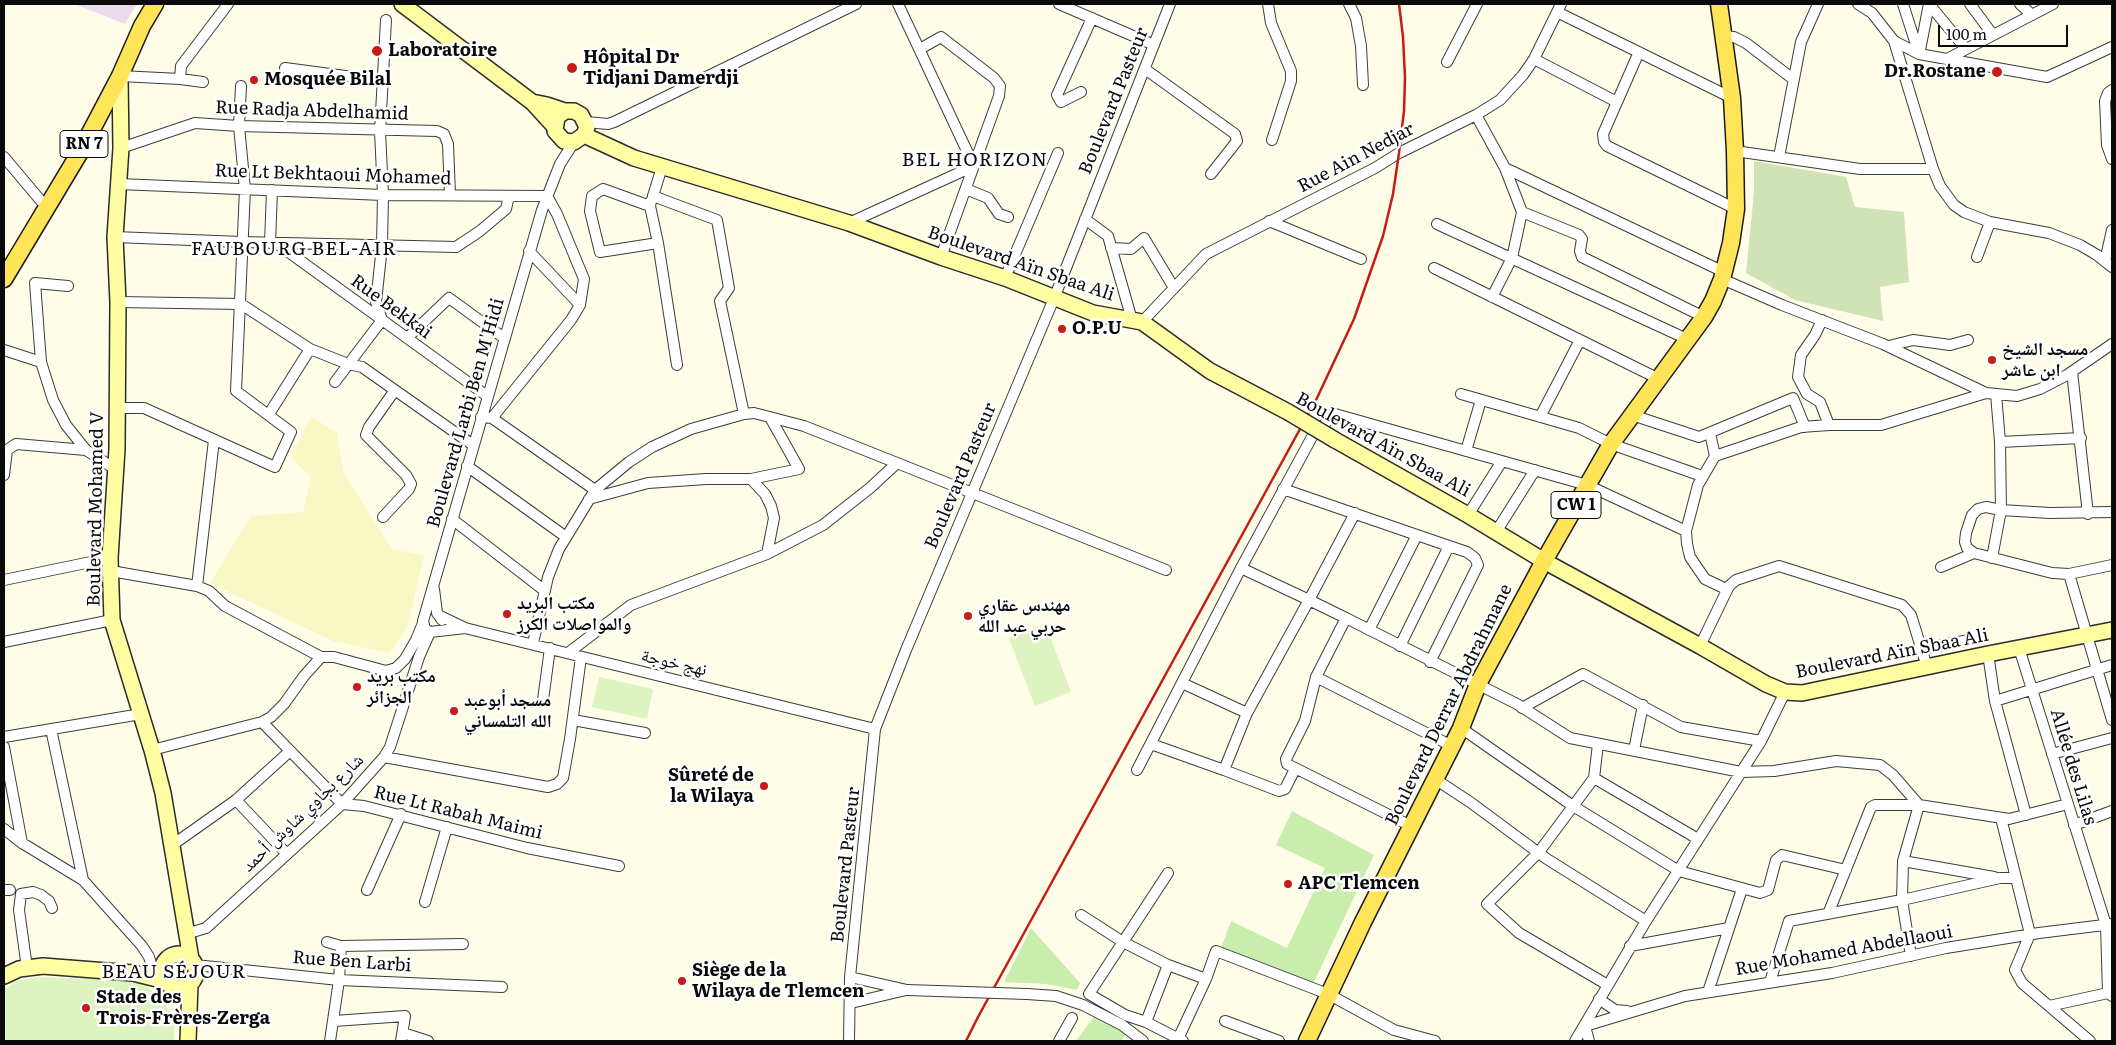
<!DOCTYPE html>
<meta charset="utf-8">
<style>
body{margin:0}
#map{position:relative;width:2116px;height:1045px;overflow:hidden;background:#fffce7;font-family:Literata,serif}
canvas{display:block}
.frame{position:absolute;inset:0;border:5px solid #0a0a0a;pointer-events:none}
.scale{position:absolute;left:1938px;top:25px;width:130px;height:22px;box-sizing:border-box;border:2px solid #0a0a0a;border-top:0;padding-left:6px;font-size:15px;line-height:18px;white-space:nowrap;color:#0a0a0a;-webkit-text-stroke:4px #fff;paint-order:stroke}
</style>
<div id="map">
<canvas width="2116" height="1045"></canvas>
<div class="frame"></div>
<div class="scale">100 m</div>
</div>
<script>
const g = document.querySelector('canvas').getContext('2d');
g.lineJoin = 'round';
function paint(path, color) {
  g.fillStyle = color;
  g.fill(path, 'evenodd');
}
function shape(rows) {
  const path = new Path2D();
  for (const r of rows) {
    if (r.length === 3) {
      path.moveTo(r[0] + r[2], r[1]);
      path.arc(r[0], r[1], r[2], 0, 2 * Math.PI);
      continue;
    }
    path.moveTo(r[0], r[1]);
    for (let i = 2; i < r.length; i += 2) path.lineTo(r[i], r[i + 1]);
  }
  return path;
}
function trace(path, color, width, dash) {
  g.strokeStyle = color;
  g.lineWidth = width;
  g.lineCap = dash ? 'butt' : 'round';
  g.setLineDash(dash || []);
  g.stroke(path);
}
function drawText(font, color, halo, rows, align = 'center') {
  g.font = font + ' Literata,"Noto Naskh Arabic",serif';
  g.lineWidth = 5;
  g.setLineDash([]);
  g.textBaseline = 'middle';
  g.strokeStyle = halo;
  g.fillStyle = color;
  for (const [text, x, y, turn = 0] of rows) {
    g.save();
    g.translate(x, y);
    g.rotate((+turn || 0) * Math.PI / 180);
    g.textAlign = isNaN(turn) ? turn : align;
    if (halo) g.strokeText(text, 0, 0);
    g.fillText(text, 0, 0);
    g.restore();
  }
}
paint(shape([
 [74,4,137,4,125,24]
]), '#eadceb');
paint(shape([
 [311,416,337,433,344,474,392,549,424,556,407,627,389,653,333,641,210,583,251,516,303,512,311,477,291,458]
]), '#f8f8c4');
paint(shape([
 [1292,811,1374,855,1313,984,1221,948,1231,921,1287,948,1325,868,1276,845],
 [1031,928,1080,983,1077,990,1047,984,1004,982],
 [1095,1015,1127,1033,1121,1041,1076,1041]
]), '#c9edad');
paint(shape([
 [1754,161,1846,177,1855,207,1904,212,1909,282,1880,287,1883,321,1795,300,1746,273,1754,192]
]), '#d1e2b7');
paint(shape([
 [1045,624,1071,692,1035,706,1009,638],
 [599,677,653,689,647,719,592,707],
 [37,977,125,980,146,985,161,999,175,1018,174,1041,4,1041,4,990,16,981]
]), '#ddf3c0');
const minor = shape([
 [1059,4,1154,45],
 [1268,4,1271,23,1291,71,1291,81,1272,140],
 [1349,4,1356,18,1361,46,1363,85],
 [1858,4,1872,13,1894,41,1933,169,1940,186,1954,205,1964,212,1990,222,2049,233,2080,245,2097,255,2112,267],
 [1903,4,1919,54],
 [1929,4,1966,49],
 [1970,4,1993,35],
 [2020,4,2032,15],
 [1557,12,1732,98],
 [1723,36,1734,37,1746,43,1793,79],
 [1894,41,1919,54,2047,77,2112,47],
 [920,49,941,37,994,78,1000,86,999,96,941,257],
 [1920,50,1929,4],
 [1639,52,1603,134,1604,142,1607,146,1736,209],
 [1534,59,1617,102],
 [1947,59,2053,4],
 [1447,62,1477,4],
 [285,68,383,81],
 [1145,69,1235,134,1237,141,1211,174],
 [120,76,180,79],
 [203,82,180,79,181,66,228,4],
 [2112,90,2108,93,2105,101,2107,145,2112,159],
 [1081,92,1061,102,1057,95,1092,18],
 [1476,115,1505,168,1724,272],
 [586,122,608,124,614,122,856,4],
 [121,148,195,123,239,126,437,131,444,134,448,144,450,195],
 [1735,151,1860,169,1933,169],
 [4,157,41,201],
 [1779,157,1801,42,1818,4],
 [662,167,653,196,717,220,729,288,720,301,744,414],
 [119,184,383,195,547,196],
 [966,189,988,198,999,214,1008,217],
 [547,196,557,214,584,279,580,305],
 [651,201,650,206,658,243,677,365],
 [650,206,603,189,592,196,590,211,600,252,658,243],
 [1522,212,1579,235,1582,239,1580,251,1582,257,1704,317],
 [1085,219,1108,236,1132,320],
 [1269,221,1361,259],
 [849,223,974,166,898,4],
 [1437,224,1687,339],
 [115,237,241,242,456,247,480,231,506,209,509,196],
 [270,243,272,190],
 [276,243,487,396],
 [1111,248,1131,249,1144,238,1174,288],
 [1977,257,1990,222],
 [2105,261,2112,230],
 [1434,268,1659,379],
 [1005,278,1058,153],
 [1722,279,1782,305,1883,344,1986,393,2017,396,2040,389,2067,375,2112,344],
 [1492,297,1512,258,1522,212,1505,168],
 [118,302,241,304,310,349,348,364,362,367,473,445],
 [1822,320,1815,335,1801,355,1798,377,1807,394,1820,402,1829,425],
 [1142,322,1206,254,1375,168,1399,153,1476,115,1500,100,1523,75,1534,59,1561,4],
 [407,338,449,298,504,338],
 [1889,346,1913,340,1950,345,1968,340],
 [4,350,41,362,35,283,68,286],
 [41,362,53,400,66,425,86,450,115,469],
 [2072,372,2088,514],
 [335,382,382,320,376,302,382,246,383,195,380,131,386,20],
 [1461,394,1579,428,1611,444,1702,476],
 [117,408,144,408,275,467,291,432,236,391,245,189,239,126,241,86],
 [269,414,310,349],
 [1632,415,1699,437,1793,398,1805,427],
 [481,417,492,418,571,320,580,305,529,251],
 [1540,417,1580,340],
 [492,418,595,490],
 [1710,433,1715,456],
 [214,440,197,586,209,591,225,606,321,657,334,657,386,671,396,668,405,659,416,640,423,623],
 [2000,442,2081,438],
 [1466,451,1481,400],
 [467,466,566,537],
 [4,475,7,450,16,444,86,450],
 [751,479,799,469,771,419],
 [1283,489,1449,546],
 [589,499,648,483,706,479,751,479,765,494,771,506,774,518,767,554],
 [2112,512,2050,513,2001,510,1986,507,1978,509,1972,515,1966,533,1965,542,1967,548,1974,553,2052,573,2069,574,2112,565],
 [1468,515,1502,461],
 [383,517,409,489,411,484,406,475,366,435,369,427,395,390],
 [452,519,545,591],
 [1496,532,1535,470],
 [1992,558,2001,510,2000,442,1996,394],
 [1941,567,1974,553],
 [1241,568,1309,600,1355,513],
 [111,571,197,586],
 [2069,574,2112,720],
 [4,580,110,558],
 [434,589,437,613,442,620],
 [1726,589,1705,579,1690,557,1687,544,1686,531,1698,485,1715,456,1801,427,1829,425,1881,425,1986,393],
 [440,616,465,628,875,729],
 [465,628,430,632,425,629,423,621,542,210,560,164,574,142],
 [1369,630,1417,535],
 [4,642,112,620],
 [533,643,548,577,559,549,595,490,629,462,652,447,691,429,744,414,754,413,804,426,1166,570],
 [1400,646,1449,546,1467,552,1475,558,1478,565,1430,662],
 [1700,646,1729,586,1736,580,1779,566,1902,605,1911,615,1927,667],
 [2019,648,2106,925,2108,993],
 [1922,649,1969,640],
 [568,653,631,605,767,554,823,525,870,488,897,463],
 [1988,654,1995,701,2026,815],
 [1316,677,1305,721,1286,759,1287,764,1411,826],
 [1182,683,1247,713,1309,600,1346,618],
 [543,700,550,648],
 [1995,701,2112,665],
 [1522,708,1583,674,1681,727,1761,741],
 [573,720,645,733],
 [262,722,342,804,364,806,527,848,619,866],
 [1461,728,1573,806,1679,871,1760,893,1768,890,1776,860,1782,855,1846,870],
 [4,737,141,714],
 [1151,744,1224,770,1247,713],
 [1598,744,1594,778,1698,839],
 [1452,746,1316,677,1346,618,1517,704,1570,738,1741,772,1774,771,1836,761,1880,765,1893,775,1919,805,2009,819,2068,804],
 [4,747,22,843],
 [152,750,262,722,271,717,284,704,304,676,321,657],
 [1634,750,1643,705],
 [2052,754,2112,738],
 [384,757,548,787,557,784,563,778,570,739,581,657],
 [1137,770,1241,568,1313,435,1335,414,1587,485,1686,531],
 [1224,770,1279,791,1285,789,1295,769],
 [1594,778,1539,852,1487,904,1519,933,1606,984],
 [1435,779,1470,802,1547,859,1646,921],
 [236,800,286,853],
 [2001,818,2030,934,2015,970,2022,983,2090,1041],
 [2074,825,2112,811],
 [4,829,22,843,83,880,51,729],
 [171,846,236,800,290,751],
 [1903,861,1994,877],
 [1168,873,1089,994,1125,1015,1146,1022,1183,1041],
 [83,880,142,946,149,957,153,970],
 [4,890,10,890],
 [367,890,401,814],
 [425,902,447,827],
 [1828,914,1871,807,1875,805,1919,805,1903,861,1902,900,1911,956],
 [1081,915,1123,942,1168,965,1206,979],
 [186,934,206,928,342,804,384,757,390,747,419,657,430,632],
 [327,942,341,946,463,944],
 [1630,946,1729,928],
 [195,965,339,980,502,987],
 [27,968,19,910,21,894,33,892,41,895,49,901,52,908],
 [850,977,907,990],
 [1770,982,1789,921,1902,900,2000,878,2016,878],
 [1708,992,1742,889],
 [1027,994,1056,996,1083,1005,1122,1025,1143,1041],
 [1599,999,1615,1010,1627,1011],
 [851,1003,906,990],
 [2049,1006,2108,993,2112,996],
 [334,1021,405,1016,401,1041],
 [1225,1021,1279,1041],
 [1146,1022,1168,965],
 [1585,1026,1685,996,1832,973,1946,948,2039,933,2112,924],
 [1585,1026,1589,1041],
 [403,1033,428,1041],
 [1178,1039,1206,979,1216,951,1328,994,1394,1030,1435,1041],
 [330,1041,339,980,341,946],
 [849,1041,850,977,875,729,906,650,1055,296,1170,4],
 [1059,1041,1072,1018],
 [1575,1041,1646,921,1761,741,1785,692]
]);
const secondary = shape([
 [402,4,532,102,554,126],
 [120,76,121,148,115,237,118,302,117,449,110,558,112,620,152,750,163,793,191,959],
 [532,102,547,105,565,111,574,111,581,115,587,127,584,135,574,142,564,141,555,131,557,117,565,111],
 [584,135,634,158,849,223,941,257,1005,278,1093,313,1142,322,1210,371,1288,412],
 [1335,440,1468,515,1544,561,1700,646,1766,684,1785,692,1802,693,1988,654,2112,630],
 [179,971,17],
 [4,976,19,969,43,966,133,973,165,981],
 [188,1041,190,984]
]);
const primary = shape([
 [4,279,80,152,120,76,142,26,155,4],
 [1307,1041,1363,922,1461,728,1478,684,1544,561,1611,444,1704,317,1713,301,1722,279,1731,243,1736,209,1735,151,1732,98,1719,4]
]);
trace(minor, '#3d3d3d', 12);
trace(secondary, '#2c2c2c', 18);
trace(primary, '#1b1b1b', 19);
trace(minor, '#fff', 10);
trace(secondary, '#fffca2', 15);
trace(primary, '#ffe457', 16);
trace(shape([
 [966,1041,978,1017,1317,398,1354,319,1383,236,1393,194,1399,153,1404,111,1405,77,1403,37,1399,4]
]), '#c71b15', 2.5);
const minorBridge = shape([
 [907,990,1027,994]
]);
const secondaryBridge = shape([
 [1288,412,1335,440]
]);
trace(minorBridge, '#3d3d3d', 12, []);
trace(secondaryBridge, '#2c2c2c', 18, []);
trace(minorBridge, '#fff', 10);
trace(secondaryBridge, '#fffca2', 15);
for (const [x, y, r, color] of [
 [377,51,6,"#c71b15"],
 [572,68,6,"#c71b15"],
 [1997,72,6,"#c71b15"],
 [254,80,5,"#c71b15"],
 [1062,329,5,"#c71b15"],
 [1992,360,5,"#c71b15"],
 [507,614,5,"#c71b15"],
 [968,616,5,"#c71b15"],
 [357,687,5,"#c71b15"],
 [454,711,5,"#c71b15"],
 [764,786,5,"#c71b15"],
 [1288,884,5,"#c71b15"],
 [682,981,5,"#c71b15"],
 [86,1008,5,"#c71b15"]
]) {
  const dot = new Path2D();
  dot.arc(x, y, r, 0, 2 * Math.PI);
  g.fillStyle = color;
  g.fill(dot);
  trace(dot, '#fff', 2);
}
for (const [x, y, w] of [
 [84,144,48],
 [1576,505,50]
]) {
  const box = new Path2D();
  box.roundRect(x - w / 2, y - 13.5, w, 27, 4);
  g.fillStyle = '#fff';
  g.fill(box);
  trace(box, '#0a0a0a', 1);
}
drawText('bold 16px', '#0a0a0a', null, [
 ["RN 7",84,144],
 ["CW 1",1576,505]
]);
drawText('bold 18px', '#0a0a0a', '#fff', [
 ["Laboratoire",388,51],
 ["Hôpital Dr",583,58],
 ["Tidjani Damerdji",583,79],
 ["Dr.Rostane",1986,72,"right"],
 ["Mosquée Bilal",264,80],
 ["O.P.U",1072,329],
 ["مسجد الشيخ",2002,350],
 ["ابن عاشر",2002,371],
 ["مكتب البريد",517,604],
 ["والمواصلات الكرز",517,625],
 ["مهندس عقاري",978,606],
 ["حربي عبد الله",978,627],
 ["مكتب بريد",367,677],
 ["الجزائر",367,698],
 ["مسجد أبوعبد",464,701],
 ["الله التلمساني",464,722],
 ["Sûreté de",754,776,"right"],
 ["la Wilaya",754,797,"right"],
 ["APC Tlemcen",1298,884],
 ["Siège de la",692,971],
 ["Wilaya de Tlemcen",692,992],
 ["Stade des",96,998],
 ["Trois-Frères-Zerga",96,1019]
], 'left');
drawText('18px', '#0a0a0a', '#fff', [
 ["Boulevard Pasteur",1114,101,-68],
 ["Rue Radja Abdelhamid",312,111,2],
 ["Rue Ain Nedjar",1356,158,-28],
 ["Rue Lt Bekhtaoui Mohamed",333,175,2],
 ["Boulevard Aïn Sbaa Ali",1021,264,19],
 ["Rue Bekkai",391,307,36],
 ["Boulevard Larbi Ben M'Hidi",466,413,-74],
 ["Boulevard Aïn Sbaa Ali",1383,445,29],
 ["Boulevard Pasteur",961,476,-67],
 ["Boulevard Mohamed V",96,509,-89],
 ["Boulevard Aïn Sbaa Ali",1892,654,-11],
 ["نهج خوجة",674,663,13],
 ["Boulevard Derrar Abdrahmane",1449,705,-64],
 ["Allée des Lilas",2073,767,73],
 ["شارع بجاوي شاوش أحمد",303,813,-44],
 ["Rue Lt Rabah Maimi",458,813,14],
 ["Boulevard Pasteur",846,865,-84],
 ["Rue Mohamed Abdellaoui",1844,951,-10],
 ["Rue Ben Larbi",352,962,4]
]);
g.letterSpacing = '1px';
drawText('19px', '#0a0a0a', '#fff', [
 ["BEL HORIZON",975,160],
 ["FAUBOURG BEL-AIR",294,249],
 ["BEAU SÉJOUR",174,972]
]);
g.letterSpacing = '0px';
</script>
